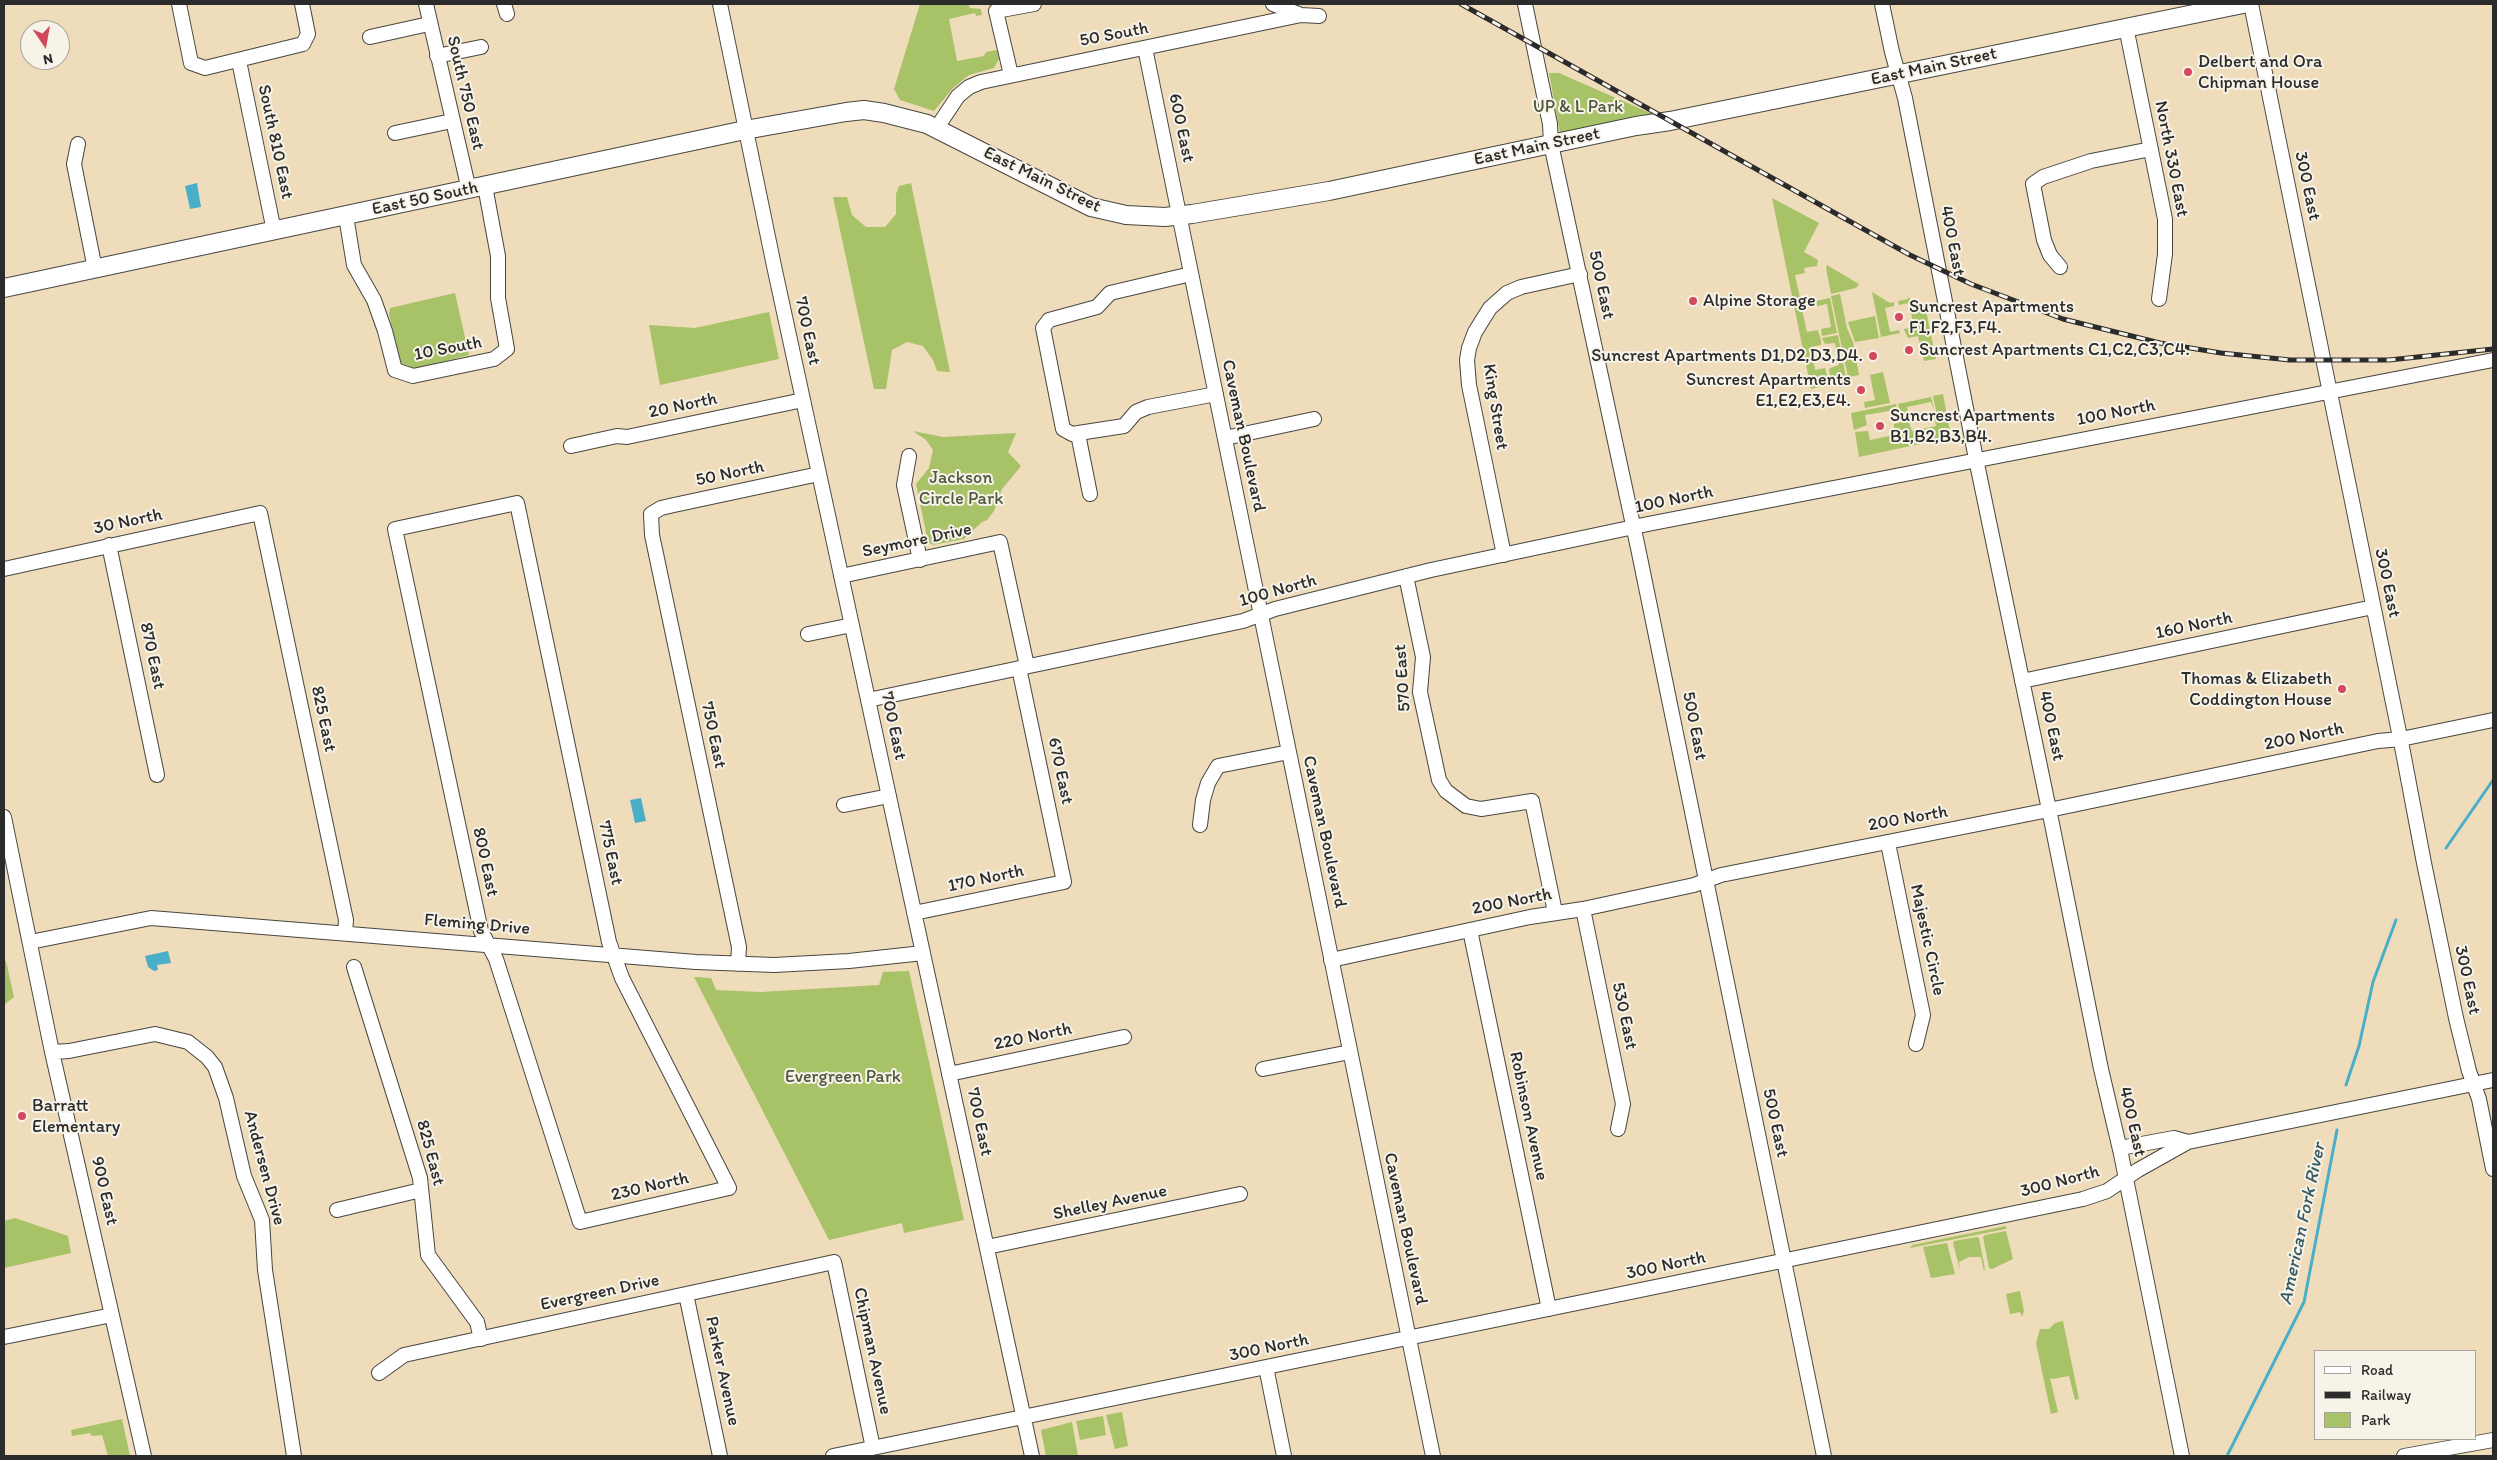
<!DOCTYPE html>
<style>
body{margin:0}
#map{position:relative;width:2497px;height:1460px;overflow:hidden;background:#efdcba;font-family:Itim,sans-serif}
canvas{display:block}
.frame{position:absolute;inset:0;border:5px solid #2b2b2b;pointer-events:none}
.legend{position:absolute;left:2314px;top:1350px;width:162px;height:90px;box-sizing:border-box;background:#f7f3e8;border:1px solid #a5a39c;margin:0;padding:6px 9px;list-style:none;font-size:15px;color:#2b2b2b}
.legend li{display:flex;align-items:center;gap:10px;height:25px}
.legend b{width:25px;border:1px solid #a5a39c}
.north{position:absolute;left:20px;top:20px;width:50px;height:50px;box-sizing:border-box;background:#f7f3e8;border:1px solid #a5a39c;border-radius:50%;rotate:168deg;font-size:14px;font-weight:700;line-height:20px;text-align:center;color:#2b2b2b}
.north::after{content:'';display:block;margin:auto;width:18px;height:22px;background:#d1495b;clip-path:polygon(50% 0,100% 100%,50% 72%,0 100%)}
</style>
<div id="map">
<canvas width="2497" height="1460"></canvas>
<div class="frame"></div>
<ul class="legend">
<li><b style="height:6px;background:#fff"></b>Road</li>
<li><b style="height:6px;background:#2b2b2b"></b>Railway</li>
<li><b style="height:14px;background:#a8c268"></b>Park</li>
</ul>
<div class="north">N</div>
</div>
<script>
const g = document.querySelector('canvas').getContext('2d');
g.lineJoin = 'round';
function paint(path, color) {
  g.fillStyle = color;
  g.fill(path, 'evenodd');
}
function shape(rows) {
  const path = new Path2D();
  for (const r of rows) {
    path.moveTo(r[0], r[1]);
    for (let i = 2; i < r.length; i += 2) path.lineTo(r[i], r[i + 1]);
  }
  return path;
}
function trace(path, color, width, dash) {
  g.strokeStyle = color;
  g.lineWidth = width;
  g.lineCap = dash ? 'butt' : 'round';
  g.setLineDash(dash || []);
  g.stroke(path);
}
function drawText(font, color, halo, rows, align = 'center') {
  g.font = font + ' Itim,sans-serif';
  g.lineWidth = 4;
  g.setLineDash([]);
  g.textBaseline = 'middle';
  g.strokeStyle = halo;
  g.fillStyle = color;
  for (const [text, x, y, turn = 0] of rows) {
    g.save();
    g.translate(x, y);
    g.rotate((+turn || 0) * Math.PI / 180);
    g.textAlign = isNaN(turn) ? turn : align;
    if (halo) g.strokeText(text, 0, 0);
    g.fillText(text, 0, 0);
    g.restore();
  }
}
paint(shape([
 [920,4,968,4,970,8,981,9,982,15,976,16,975,13,949,19,957,61,984,56,986,52,997,50,999,59,994,68,969,75,953,88,934,111,900,100,894,89],
 [1549,73,1559,73,1657,116,1560,133],
 [911,183,950,372,937,371,933,360,923,346,907,342,892,350,886,389,874,389,833,197,847,197,852,215,866,227,885,227,896,214,896,194,899,186],
 [1772,198,1819,223,1804,252,1818,260,1817,266,1804,268,1805,273,1795,275,1800,298,1810,296,1812,307,1802,309,1807,332,1818,330,1821,341,1821,345,1811,347,1815,370,1825,368,1829,382,1819,385,1819,387,1811,389],
 [1827,265,1859,284,1856,288,1831,294,1826,268],
 [1872,292,1890,303,1894,302,1894,306,1885,308,1890,332,1899,330,1900,333,1881,337],
 [455,293,469,355,415,369,406,367,399,361,398,355,389,314,390,308],
 [1840,294,1847,328,1853,342,1859,375,1848,377,1831,296],
 [1907,297,1925,306,1936,359,1924,361,1918,336,1908,338,1905,332,1904,329,1914,327,1909,303,1899,305,1898,301,1908,299],
 [1830,298,1837,333,1822,336,1821,329,1831,327,1827,304,1817,306,1816,301],
 [769,312,779,359,660,385,649,325,695,328],
 [1875,316,1879,338,1855,342,1848,322],
 [1838,335,1846,378,1844,380,1835,382,1831,381,1829,370,1830,368,1839,365,1835,343,1825,344,1822,338],
 [1883,372,1890,403,1865,408,1864,402,1875,400,1870,375],
 [1943,394,1950,432,1948,438,1859,457,1855,432,1868,431,1870,440,1894,435,1894,424,1908,420,1912,431,1936,426,1934,416,1937,415,1933,396],
 [1931,397,1935,411,1931,402,1907,407,1909,417,1901,420,1898,404],
 [1896,404,1899,420,1892,420,1889,411,1865,415,1867,425,1854,430,1851,413],
 [913,431,943,437,1016,433,1008,452,1021,466,1002,489,994,511,987,520,982,522,964,539,933,545,928,542,916,484,929,468,933,450,926,440],
 [4,961,6,961,14,997,4,1005],
 [909,971,964,1220,904,1233,902,1223,829,1240,694,977,711,978,716,990,761,992,879,985,883,972],
 [15,1218,68,1236,71,1253,4,1268,4,1221],
 [2006,1226,2006,1229,1910,1248,1912,1245],
 [2006,1231,2013,1259,1992,1269,1989,1268,1983,1237,1985,1235],
 [1977,1237,1979,1238,1985,1269,1984,1271,1981,1257,1969,1257,1959,1262,1960,1270,1953,1243,1954,1241],
 [1947,1243,1955,1274,1931,1278,1923,1247],
 [2020,1291,2024,1311,2022,1317,2020,1312,2010,1314,2006,1294],
 [2063,1321,2079,1399,2075,1400,2069,1376,2053,1379,2050,1378,2058,1412,2051,1414,2036,1343,2040,1329,2049,1329,2055,1323],
 [1122,1412,1128,1446,1115,1449,1106,1415],
 [1103,1416,1106,1435,1080,1440,1076,1421],
 [122,1419,130,1456,108,1456,102,1435,92,1436,90,1433,72,1436,71,1430],
 [1072,1422,1078,1456,1046,1456,1041,1430]
]), '#a8c268');
paint(shape([
 [197,183,201,207,190,209,185,186],
 [641,798,646,821,635,823,630,800],
 [168,951,171,963,157,965,158,970,154,971,148,967,145,956]
]), '#49afc8');
trace(shape([
 [2446,848,2493,780],
 [2346,1085,2359,1046,2373,982,2396,920],
 [2227,1456,2304,1302,2337,1130]
]), '#49afc8', 3);
const minor = shape([
 [179,4,191,63,205,68,303,44,308,34,302,4],
 [426,4,469,190],
 [504,4,507,14],
 [720,4,774,266,1032,1456],
 [1273,4,1301,15],
 [1525,4,1550,124,1551,144,1638,548,1824,1456],
 [1882,4,1892,52,1905,98,1976,459,2052,824,2101,1069,2121,1154,2182,1456],
 [2251,4,2403,752,2424,863,2456,1018,2469,1071,2479,1099,2493,1169],
 [2126,27,2165,219,2165,254,2159,299],
 [370,37,429,24],
 [1145,48,1433,1456],
 [437,56,481,47],
 [239,61,274,231],
 [1011,75,996,11,1034,4],
 [936,129,958,96,969,87,981,82,1301,15,1319,16],
 [395,133,452,121],
 [78,144,74,164,95,269],
 [346,216,354,265,374,300,385,331,395,370,413,376,427,373,494,359,507,349,498,298,498,256,485,186],
 [2060,267,2050,255,2044,240,2033,184,2043,177,2091,161,2151,149],
 [1191,274,1110,293,1097,307,1049,320,1043,328,1063,429,1072,434,1124,426,1136,412,1148,407,1216,394],
 [1078,434,1090,494],
 [1225,438,1314,419],
 [571,446,617,436,627,437,803,400],
 [909,456,904,485,920,560],
 [517,503,609,942,622,978,729,1188,580,1222,496,959,481,931,395,529,517,503],
 [109,545,157,775],
 [1504,555,1469,385,1467,360,1469,348,1475,332,1490,308,1507,293,1521,287,1580,274],
 [4,569,260,513,346,920,345,933],
 [841,576,1000,542,1027,666],
 [1406,576,1423,657,1420,692,1439,780,1446,791,1466,806,1481,809,1532,801,1555,912],
 [808,634,852,625],
 [2022,681,2373,607],
 [868,700,1243,621,1275,609,1431,570,1648,524,2493,360],
 [844,805,889,796],
 [4,817,52,1052,144,1456],
 [1200,825,1203,800,1208,783,1218,766,1289,752],
 [1888,843,1923,1015,1916,1044],
 [1583,909,1623,1104,1618,1129],
 [914,913,1064,882,1019,668],
 [1470,930,1549,1309],
 [30,942,151,918,696,962,774,965,849,961,923,953],
 [1331,960,1530,917,1583,909,1694,885,1721,875,2049,810,2378,741,2401,739,2493,720],
 [738,964,739,947,652,535,651,514,661,508,674,505,819,474],
 [354,967,420,1178,428,1255,477,1322,481,1339],
 [52,1052,69,1051,155,1034,188,1042,207,1057,215,1067,226,1098,244,1176,262,1220,265,1270,294,1456],
 [1263,1069,1350,1052],
 [949,1074,1124,1037],
 [2120,1148,2174,1138,2188,1142],
 [337,1210,421,1190],
 [987,1247,1240,1194],
 [686,1294,720,1456],
 [4,1337,112,1315],
 [1266,1367,1284,1456],
 [379,1373,404,1355,834,1262,873,1448],
 [833,1456,2083,1199,2107,1191,2138,1170,2188,1142,2493,1080],
 [2404,1456,2493,1440]
]);
const major = shape([
 [4,288,745,130,846,112,864,110,884,113,927,124,1091,207,1126,215,1165,217,1192,214,1329,191,1636,126,1670,121,2243,4]
]);
trace(minor, '#484640', 16);
trace(major, '#484640', 20);
trace(minor, '#fff', 14);
trace(major, '#fff', 18);
const rail = shape([
 [1461,4,1910,255,1971,284,2063,319,2160,343,2221,353,2290,360,2389,360,2493,349]
]);
trace(rail, '#2b2b2b', 5);
trace(rail, '#f7f3e8', 3, [9]);
for (const [x, y, r, color] of [
 [2188,72,5,"#d1495b"],
 [1693,301,5,"#d1495b"],
 [1899,317,5,"#d1495b"],
 [1909,350,5,"#d1495b"],
 [1873,356,5,"#d1495b"],
 [1861,390,5,"#d1495b"],
 [1880,426,5,"#d1495b"],
 [2342,689,5,"#d1495b"],
 [22,1116,5,"#d1495b"]
]) {
  const dot = new Path2D();
  dot.arc(x, y, r, 0, 2 * Math.PI);
  g.fillStyle = color;
  g.fill(dot);
  trace(dot, '#f7f3e8', 2);
}
drawText('18px', '#2b2b2b', '#f7f3e8', [
 ["50 South",1114,35,-11],
 ["East Main Street",1934,67,-12],
 ["South 750 East",465,93,77],
 ["600 East",1181,128,78],
 ["South 810 East",275,142,78],
 ["East Main Street",1537,147,-12],
 ["North 330 East",2171,159,79],
 ["East Main Street",1042,180,26],
 ["300 East",2307,186,78],
 ["East 50 South",425,199,-12],
 ["400 East",1952,241,79],
 ["500 East",1601,285,78],
 ["700 East",807,331,78],
 ["10 South",448,349,-11],
 ["20 North",683,406,-12],
 ["King Street",1495,407,81],
 ["100 North",2116,413,-11],
 ["Caveman Boulevard",1243,436,78],
 ["50 North",730,474,-12],
 ["100 North",1674,500,-12],
 ["30 North",128,522,-12],
 ["Seymore Drive",917,541,-12],
 ["300 East",2387,583,78],
 ["100 North",1278,591,-16],
 ["160 North",2194,626,-12],
 ["870 East",152,656,78],
 ["570 East",1403,678,-94],
 ["825 East",323,719,78],
 ["700 East",893,726,78],
 ["500 East",1694,726,79],
 ["400 East",2051,726,78],
 ["750 East",713,735,78],
 ["200 North",2304,737,-12],
 ["670 East",1060,771,78],
 ["200 North",1908,819,-10],
 ["Caveman Boulevard",1324,832,78],
 ["775 East",610,853,78],
 ["800 East",485,862,78],
 ["170 North",986,879,-12],
 ["200 North",1512,902,-11],
 ["Fleming Drive",477,925,5],
 ["Majestic Circle",1927,940,78],
 ["300 East",2467,980,78],
 ["530 East",1624,1016,78],
 ["220 North",1033,1037,-12],
 ["Robinson Avenue",1528,1116,78],
 ["700 East",979,1122,78],
 ["400 East",2132,1122,77],
 ["500 East",1775,1123,78],
 ["825 East",430,1153,75],
 ["Andersen Drive",264,1168,75],
 ["300 North",2060,1182,-15],
 ["230 North",650,1187,-13],
 ["900 East",104,1191,77],
 ["Shelley Avenue",1110,1203,-12],
 ["Caveman Boulevard",1405,1229,78],
 ["300 North",1666,1266,-12],
 ["Evergreen Drive",600,1293,-12],
 ["300 North",1269,1348,-12],
 ["Chipman Avenue",872,1351,78],
 ["Parker Avenue",722,1371,78]
]);
drawText('18px', '#2b2b2b', '#f7f3e8', [
 ["Delbert and Ora",2198,62],
 ["Chipman House",2198,83],
 ["Alpine Storage",1703,301],
 ["Suncrest Apartments",1909,307],
 ["F1,F2,F3,F4.",1909,328],
 ["Suncrest Apartments C1,C2,C3,C4.",1919,350],
 ["Suncrest Apartments D1,D2,D3,D4.",1863,356,"right"],
 ["Suncrest Apartments",1851,380,"right"],
 ["E1,E2,E3,E4.",1851,401,"right"],
 ["Suncrest Apartments",1890,416],
 ["B1,B2,B3,B4.",1890,437],
 ["Thomas & Elizabeth",2332,679,"right"],
 ["Coddington House",2332,700,"right"],
 ["Barratt",32,1106],
 ["Elementary",32,1127]
], 'left');
drawText('18px', '#50583d', '#f7f3e8', [
 ["UP & L Park",1578,107],
 ["Jackson",961,478],
 ["Circle Park",961,499],
 ["Evergreen Park",843,1077]
]);
drawText('italic 19px', '#365962', '#f7f3e8', [
 ["American Fork River",2303,1224,-78]
]);
</script>
